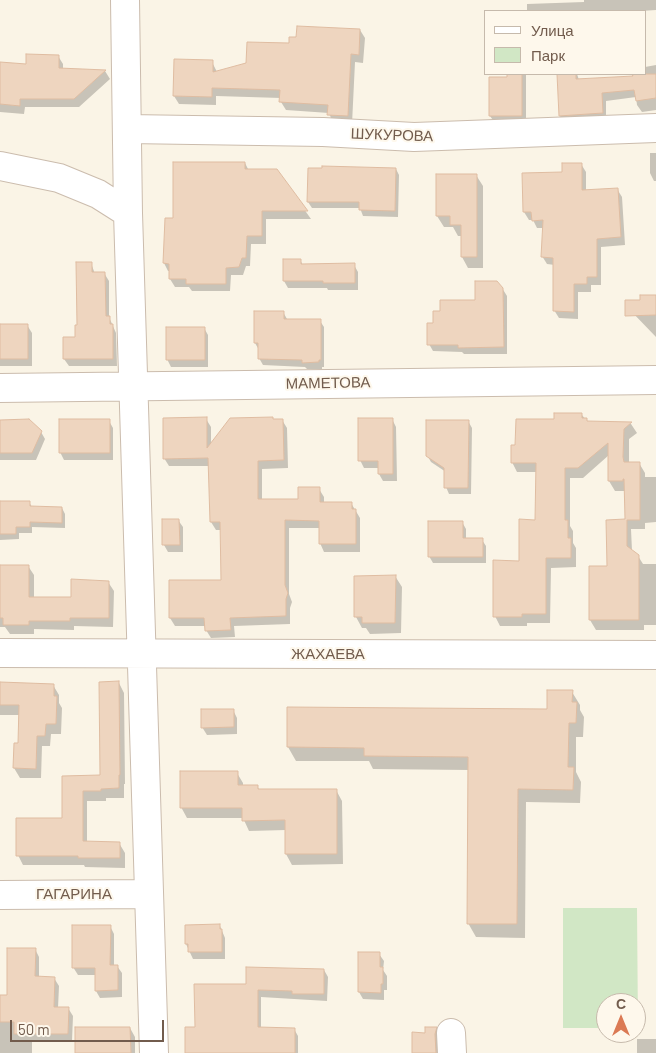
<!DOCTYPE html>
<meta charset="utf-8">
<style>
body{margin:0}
#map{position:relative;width:656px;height:1053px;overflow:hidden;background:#faf4e6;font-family:Barlow,sans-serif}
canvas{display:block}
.legend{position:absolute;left:484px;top:10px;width:162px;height:65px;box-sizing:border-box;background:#fef8ec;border:1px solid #c6baac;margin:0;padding:6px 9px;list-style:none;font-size:15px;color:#725c4d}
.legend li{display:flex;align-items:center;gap:10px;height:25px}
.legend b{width:25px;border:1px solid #c6baac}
.north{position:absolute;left:596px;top:993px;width:50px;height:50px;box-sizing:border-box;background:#fef8ec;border:1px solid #c6baac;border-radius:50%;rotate:0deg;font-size:14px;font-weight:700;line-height:20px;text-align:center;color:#725c4d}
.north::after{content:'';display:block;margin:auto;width:18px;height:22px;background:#db7a54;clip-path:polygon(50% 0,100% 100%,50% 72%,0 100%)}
.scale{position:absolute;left:10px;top:1020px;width:154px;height:22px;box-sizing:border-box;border:2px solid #725c4d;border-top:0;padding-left:6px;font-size:15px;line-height:18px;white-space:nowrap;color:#725c4d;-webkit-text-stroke:4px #fef8ec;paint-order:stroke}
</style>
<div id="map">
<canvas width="656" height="1053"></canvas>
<ul class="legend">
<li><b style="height:6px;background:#fff"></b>Улица</li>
<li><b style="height:14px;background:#d1e7c5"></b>Парк</li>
</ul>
<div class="north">С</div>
<div class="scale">50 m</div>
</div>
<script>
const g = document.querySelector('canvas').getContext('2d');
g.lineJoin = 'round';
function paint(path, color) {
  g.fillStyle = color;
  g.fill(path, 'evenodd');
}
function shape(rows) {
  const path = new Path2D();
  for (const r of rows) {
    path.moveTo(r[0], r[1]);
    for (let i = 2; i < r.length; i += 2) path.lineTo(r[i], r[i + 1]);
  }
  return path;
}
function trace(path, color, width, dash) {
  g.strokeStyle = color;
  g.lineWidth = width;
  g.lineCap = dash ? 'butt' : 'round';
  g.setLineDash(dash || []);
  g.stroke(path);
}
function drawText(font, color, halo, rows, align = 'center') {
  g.font = font + ' Barlow,sans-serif';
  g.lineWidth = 4;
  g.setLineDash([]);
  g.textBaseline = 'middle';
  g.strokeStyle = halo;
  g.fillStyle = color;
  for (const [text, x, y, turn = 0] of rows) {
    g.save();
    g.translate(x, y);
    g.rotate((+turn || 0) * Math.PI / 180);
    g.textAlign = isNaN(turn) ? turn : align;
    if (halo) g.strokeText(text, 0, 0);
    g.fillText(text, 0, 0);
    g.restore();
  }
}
paint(shape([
 [563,908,637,908,638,1028,636,1028,636,1003,606,1003,606,1028,563,1028]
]), '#d1e7c5');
paint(shape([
 [584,0,656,0,656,10,641,11,527,11,527,4,584,2],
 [360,30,365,38,363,63,355,62,352,124,333,123,329,113,286,110,281,102,281,98,216,96,216,105,179,104,174,96,212,62,217,72,247,64,290,45],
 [58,56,63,64,63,70,105,71,110,79,79,107,25,107,24,114,0,112,0,63,27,65],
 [656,65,656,110,642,112,637,105,636,97,606,101,606,120,564,123,560,116,558,74,577,74,579,80,632,78,632,74,645,74,645,67],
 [508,74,526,74,526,123,495,123,490,116,508,78],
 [650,153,656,153,656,181,654,181,650,173],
 [245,163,249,171,277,171,311,219,266,219,266,244,251,244,250,266,246,266,243,275,231,275,230,291,192,291,189,287,175,287,170,279,170,271,168,271,164,263,174,220],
 [581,164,586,172,586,191,617,189,622,197,625,245,601,247,601,285,591,285,591,292,578,292,578,319,559,318,554,310,555,265,547,264,542,256,544,228,537,228,533,220,529,220,524,212,563,174],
 [309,169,396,169,399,175,398,217,363,216,360,208,312,208,308,202],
 [476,175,483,186,483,268,468,268,462,257,462,236,458,236,453,227,444,227,437,216],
 [284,260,300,260,303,265,354,265,358,272,358,290,328,290,327,288,288,288,284,281],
 [91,263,95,274,104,273,109,281,109,317,116,333,117,366,69,366,64,359,77,338],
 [502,288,507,296,507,354,464,354,462,352,433,351,429,344,434,324,442,312,476,301],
 [656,296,656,337,629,309,625,302,642,301],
 [283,312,287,319,320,321,324,327,324,367,322,367,322,369,307,369,305,367,263,365,259,358,259,350,255,343],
 [0,325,27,325,32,333,32,366,0,366],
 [204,328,208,335,208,367,171,367,167,359],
 [581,414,588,422,631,424,637,433,629,439,629,463,639,463,645,473,645,477,656,477,656,522,645,523,645,529,631,529,632,551,638,556,643,564,656,564,656,625,644,625,644,630,596,630,590,620,626,520,626,491,615,491,609,481,609,455,583,478,570,478,570,526,573,531,573,543,576,548,576,567,551,568,550,623,527,623,527,626,500,626,495,616,520,562,536,521,537,472,517,472,512,462,516,446,556,420],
 [206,419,211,427,211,445,274,420,282,420,287,428,288,468,262,469,262,500,300,500,319,489,324,497,324,503,351,503,360,518,360,552,324,552,320,543,320,528,289,528,289,594,292,602,290,608,290,624,234,626,235,637,211,638,206,630,206,626,175,626,170,618,222,581,222,530,216,530,211,522,210,466,169,466,164,458],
 [392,419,396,427,397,481,383,481,379,474,379,468,364,468,360,460],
 [0,421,41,432,45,439,36,460,0,460],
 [109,421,113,428,113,460,64,460,60,452],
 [468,421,472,428,471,494,449,494,446,487,446,472,431,462,427,455],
 [0,502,29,502,32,507,62,508,65,514,65,528,32,527,32,533,19,533,19,539,0,540],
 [178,520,183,527,183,552,168,552,164,545],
 [462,522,466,529,466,540,482,540,486,546,486,563,433,563,429,556],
 [0,566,28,566,34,575,34,598,73,598,108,582,114,591,113,627,74,626,74,630,34,629,34,634,10,634,5,627,0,627],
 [395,576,402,587,401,633,370,634,366,628,362,628,356,617],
 [0,683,53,685,59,695,59,703,62,708,61,734,51,734,50,746,42,746,41,778,20,778,14,768,19,744,20,715,0,715],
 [119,683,124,693,125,784,124,784,124,798,106,798,106,801,87,801,87,843,119,843,125,853,125,868,85,867,84,865,23,865,18,855,63,820,63,777,101,776],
 [572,692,580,705,580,710,584,717,583,737,576,737,576,772,581,782,580,803,526,802,525,938,476,937,468,923,469,770,373,769,369,761,296,761,288,747,548,710],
 [233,710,237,718,237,734,207,735,202,727],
 [237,773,243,783,243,787,257,786,260,791,336,790,342,801,343,864,292,865,286,854,286,830,249,831,243,818,187,818,181,807],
 [110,926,114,934,114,966,117,966,122,973,122,997,100,998,96,991,96,975,78,975,73,967],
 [220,926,225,938,225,959,193,959,186,944],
 [35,949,39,957,39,977,54,978,59,986,58,1008,68,1008,73,1016,72,1041,32,1041,32,1053,0,1053,0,996,9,996],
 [359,954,379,954,384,961,383,970,387,976,387,990,384,990,384,1000,363,999,359,992],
 [324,970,328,977,327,1001,261,997,261,1029,294,1029,298,1036,298,1053,186,1053,196,1028,247,985],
 [130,1028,135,1037,135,1053,76,1053],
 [436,1028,440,1035,440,1053,413,1053,426,1034],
 [637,1039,656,1039,656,1053,637,1053]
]), '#0003');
const building = shape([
 [297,26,360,29,359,55,351,54,348,116,327,115,328,105,279,102,280,90,212,88,212,97,173,96,174,59,213,60,213,72,246,63,247,42,289,43,289,37,296,37,297,26],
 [26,54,59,55,59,68,106,70,74,99,20,99,20,106,0,104,0,62,26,64,26,54],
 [507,74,522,74,522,116,489,116,489,77,507,77,507,74],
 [557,74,576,74,576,79,633,76,632,74,656,74,656,98,636,101,634,90,602,93,603,113,559,116,557,74],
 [173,162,245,162,245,169,277,169,308,211,262,211,262,236,247,236,246,258,242,258,239,267,226,268,226,284,186,284,186,279,169,279,169,264,163,263,165,218,173,218,173,162],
 [562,163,582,163,582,190,618,188,621,237,597,239,597,277,587,277,587,284,574,284,574,312,553,311,553,258,541,257,543,220,532,221,531,212,523,212,522,173,562,172,562,163],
 [322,166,396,168,395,211,359,210,359,202,307,202,308,168,322,168,322,166],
 [436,174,477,174,477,257,461,257,461,225,450,225,450,216,436,216,436,174],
 [283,259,301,259,301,264,355,263,355,283,323,283,323,281,283,281,283,259],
 [76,262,92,262,92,272,105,272,106,316,110,316,110,324,113,324,113,359,63,359,63,337,75,337,75,325,77,325,76,262],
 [475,281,497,281,503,288,504,347,458,348,458,345,427,345,427,323,433,323,433,311,440,311,440,300,475,300,475,281],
 [640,295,656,295,656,315,625,316,625,300,640,300,640,295],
 [254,311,284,311,284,319,321,319,321,360,319,360,319,362,302,363,302,360,258,359,258,343,254,343,254,311],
 [0,324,28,324,28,359,0,359,0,324],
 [166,327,205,327,205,360,166,360,166,327],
 [554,413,582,413,582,418,587,418,587,421,632,422,624,429,623,457,624,462,640,462,640,520,627,520,627,546,639,555,639,620,589,620,589,566,607,566,606,520,625,519,624,479,623,479,623,481,608,481,608,443,578,468,565,468,565,520,568,520,568,538,571,538,571,558,546,558,546,614,522,614,522,617,493,617,493,560,519,561,519,519,535,520,536,463,511,463,511,445,515,445,516,419,554,419,554,413],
 [207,417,207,448,230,418,273,417,273,419,283,419,284,460,258,461,258,499,298,499,298,487,320,487,320,502,352,502,352,509,356,509,356,544,319,544,319,521,285,520,285,585,288,593,286,599,286,616,230,618,231,630,205,631,204,618,169,618,169,580,221,580,220,522,210,522,208,458,163,459,163,418,207,417],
 [358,418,393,418,393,474,378,474,378,461,358,461,358,418],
 [29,419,42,431,32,453,0,453,0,420,29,419],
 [59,419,110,419,110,453,59,453,59,419],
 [426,420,469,420,468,488,444,488,444,468,426,456,426,420],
 [0,501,30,501,30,506,62,507,62,523,30,522,30,527,16,527,16,534,0,534,0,501],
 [162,519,179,519,180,545,162,545,162,519],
 [428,521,463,521,463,538,483,538,483,557,428,557,428,521],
 [0,565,29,565,29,597,71,597,71,579,109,581,109,618,70,618,70,621,29,621,29,625,3,625,3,618,0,618,0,565],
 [396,575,395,623,362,623,362,617,354,617,354,576,396,575],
 [119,681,120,775,119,775,119,788,101,789,101,791,83,791,83,841,120,842,120,858,78,858,78,856,16,856,16,818,62,818,62,776,100,775,99,682,119,681],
 [0,682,54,684,54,696,57,696,56,724,46,724,45,736,37,736,36,769,13,768,14,743,18,743,19,705,0,705,0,682],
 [547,690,573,690,572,702,577,702,576,723,569,723,568,767,574,767,573,790,518,789,517,924,467,924,468,757,364,756,364,748,287,747,287,707,547,709,547,690],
 [201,709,234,709,234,727,201,728,201,709],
 [180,771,238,771,238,785,258,785,258,789,337,789,337,854,285,854,285,820,242,821,242,808,180,808,180,771],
 [220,924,220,929,222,929,222,952,188,952,188,944,185,944,185,925,220,924],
 [72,925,111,925,110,965,118,965,118,990,95,991,95,968,72,968,72,925],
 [7,948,36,948,35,976,55,977,54,1007,69,1007,68,1034,14,1034,14,1022,0,1022,0,995,7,995,7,948],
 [358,952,380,952,380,967,383,967,383,984,381,984,381,993,358,992,358,952],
 [246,967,324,969,324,994,292,994,292,991,258,990,258,1027,295,1028,295,1053,185,1053,185,1027,195,1027,194,984,246,984,246,967],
 [75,1027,130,1027,131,1053,75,1053,75,1027],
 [425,1027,437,1027,435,1034,436,1053,412,1053,412,1032,425,1033,425,1027]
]);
paint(building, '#eed5bf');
trace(building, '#dfbca1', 1);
const minor = shape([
 [125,0,128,213,154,1053],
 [128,129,323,132,414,137,656,128],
 [0,166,59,178,98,194,128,213],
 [0,388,656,380],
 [0,653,656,655],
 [0,895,149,894],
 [451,1033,452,1053]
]);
trace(minor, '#cbbcad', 30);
trace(minor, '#fff', 28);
drawText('15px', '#725c4d', '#fef8ec', [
 ["ШУКУРОВА",392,135,2],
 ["МАМЕТОВА",328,383,-1],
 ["ЖАХАЕВА",328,654],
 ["ГАГАРИНА",74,894]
]);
</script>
